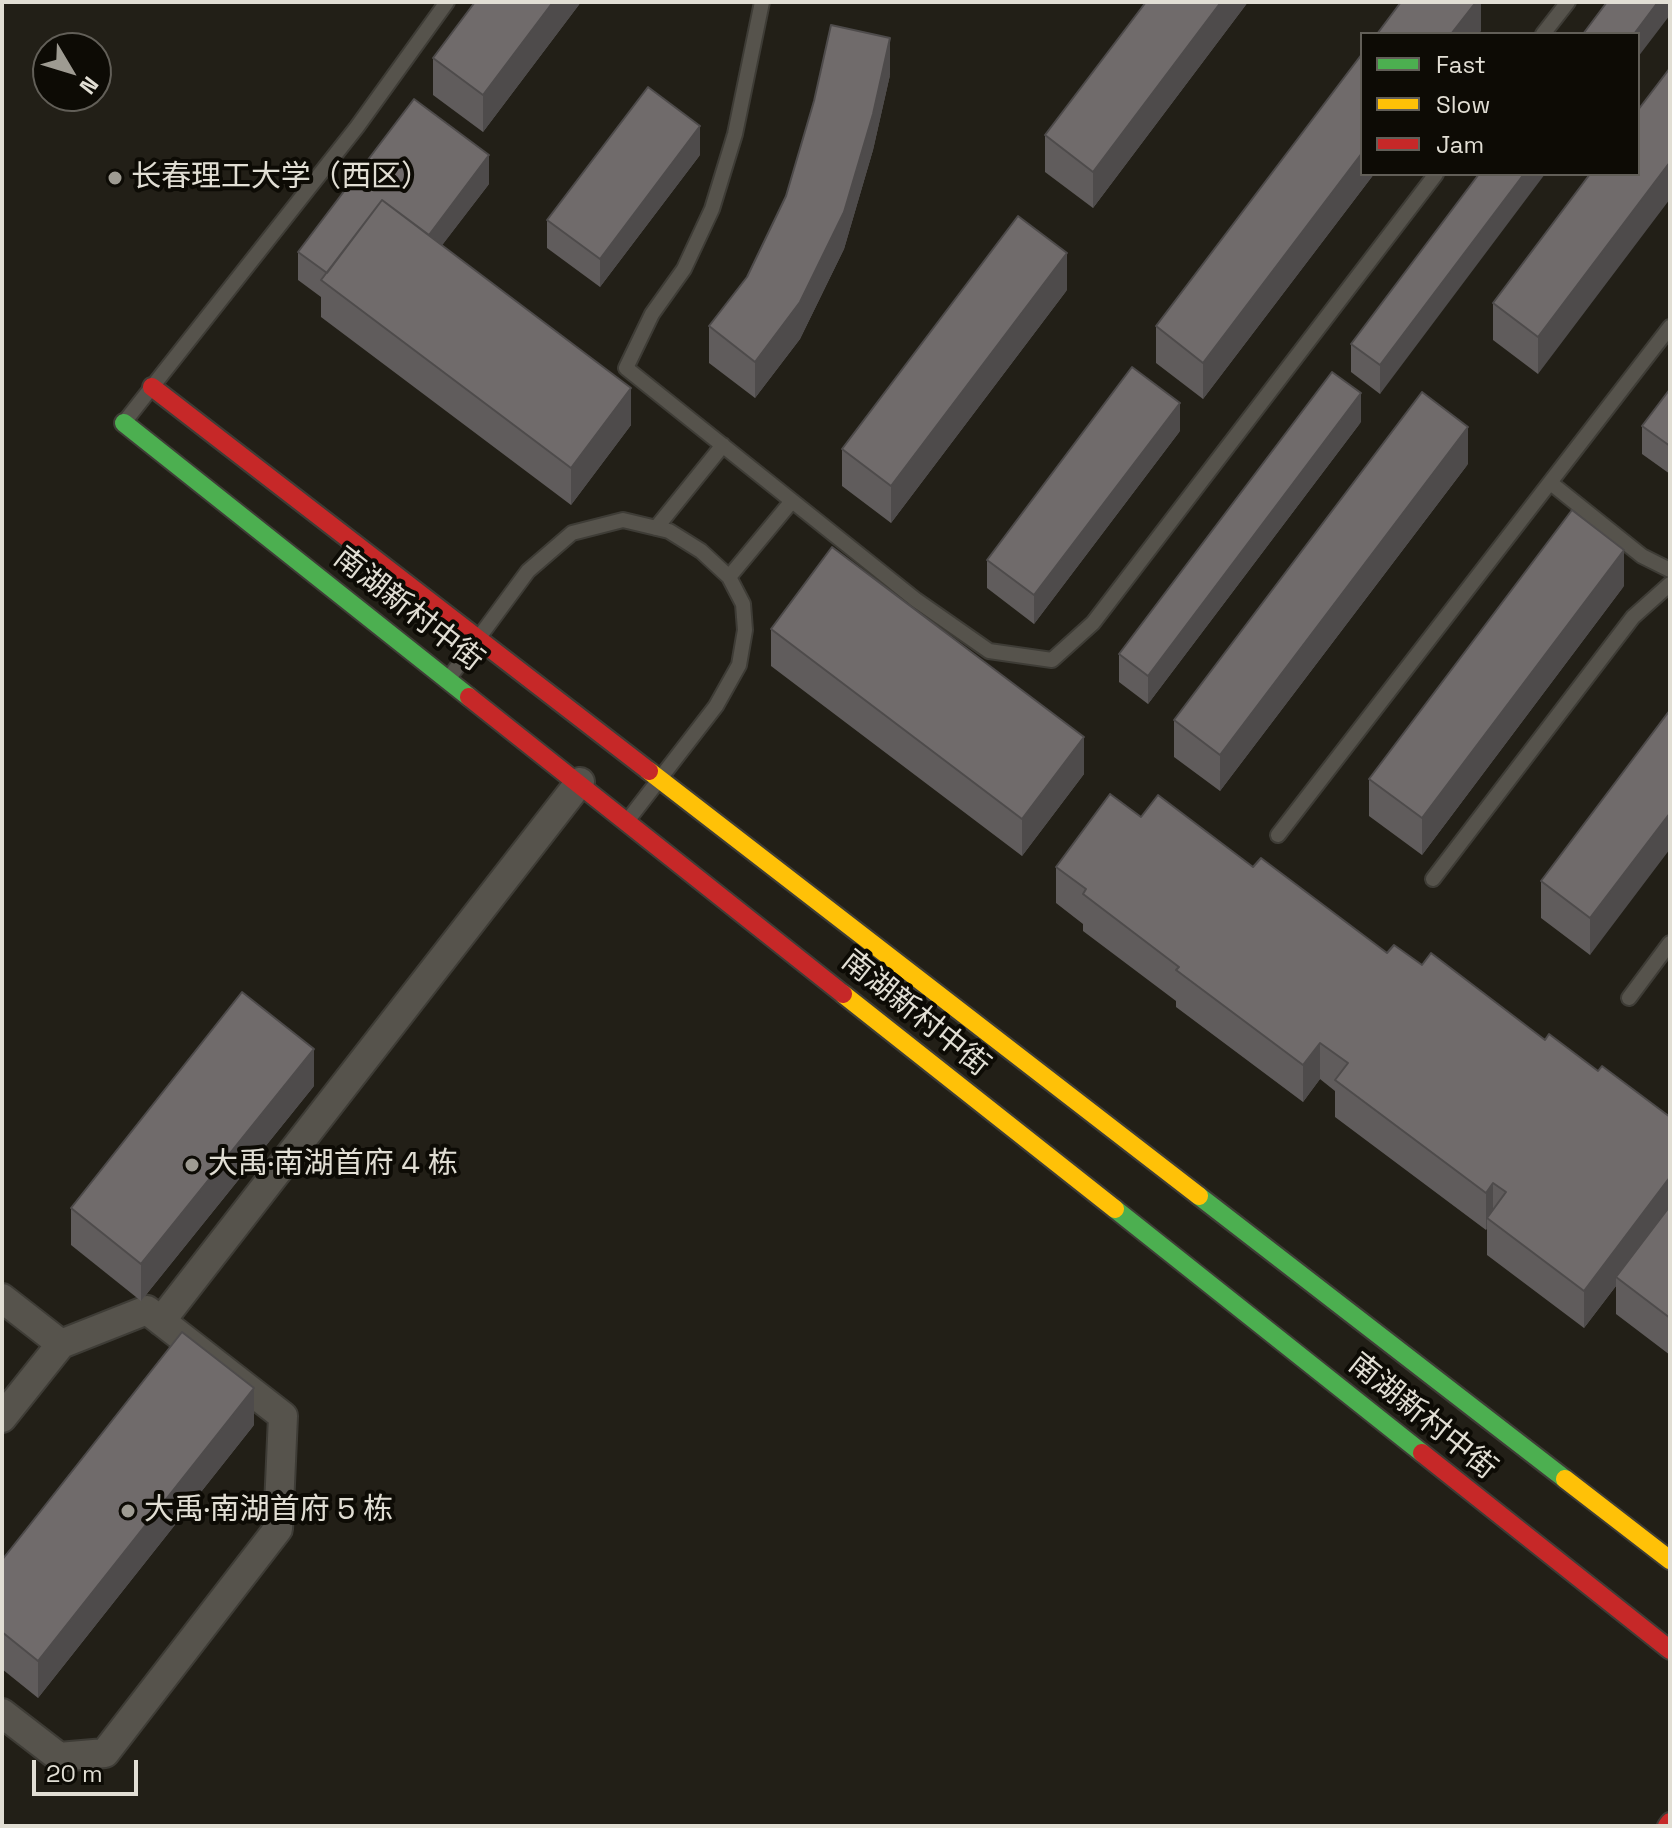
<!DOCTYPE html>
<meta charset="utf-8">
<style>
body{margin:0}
#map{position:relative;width:1672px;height:1828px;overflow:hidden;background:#221f17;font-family:"Space Grotesk",sans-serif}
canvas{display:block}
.frame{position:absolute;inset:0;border:4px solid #e1ded4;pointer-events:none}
.legend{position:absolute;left:1360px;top:32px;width:280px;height:144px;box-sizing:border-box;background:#0d0b05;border:2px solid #625f58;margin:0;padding:10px 14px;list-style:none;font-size:24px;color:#e1ded4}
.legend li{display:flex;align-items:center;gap:16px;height:40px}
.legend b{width:40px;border:2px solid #625f58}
.north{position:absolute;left:32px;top:32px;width:80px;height:80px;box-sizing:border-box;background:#0d0b05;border:2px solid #625f58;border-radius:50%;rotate:128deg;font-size:22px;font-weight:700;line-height:32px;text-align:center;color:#e1ded4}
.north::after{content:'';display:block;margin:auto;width:28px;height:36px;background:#9e9b92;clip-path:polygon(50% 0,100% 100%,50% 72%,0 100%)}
.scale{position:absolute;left:32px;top:1760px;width:106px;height:36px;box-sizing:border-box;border:4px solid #e1ded4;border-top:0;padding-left:10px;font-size:24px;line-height:28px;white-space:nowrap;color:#e1ded4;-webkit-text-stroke:6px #0d0b05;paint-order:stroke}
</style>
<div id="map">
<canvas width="1672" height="1828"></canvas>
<div class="frame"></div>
<ul class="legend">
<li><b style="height:10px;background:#4caf50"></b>Fast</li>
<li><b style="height:10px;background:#ffc107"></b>Slow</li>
<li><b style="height:10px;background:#c62828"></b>Jam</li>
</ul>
<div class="north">N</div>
<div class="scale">20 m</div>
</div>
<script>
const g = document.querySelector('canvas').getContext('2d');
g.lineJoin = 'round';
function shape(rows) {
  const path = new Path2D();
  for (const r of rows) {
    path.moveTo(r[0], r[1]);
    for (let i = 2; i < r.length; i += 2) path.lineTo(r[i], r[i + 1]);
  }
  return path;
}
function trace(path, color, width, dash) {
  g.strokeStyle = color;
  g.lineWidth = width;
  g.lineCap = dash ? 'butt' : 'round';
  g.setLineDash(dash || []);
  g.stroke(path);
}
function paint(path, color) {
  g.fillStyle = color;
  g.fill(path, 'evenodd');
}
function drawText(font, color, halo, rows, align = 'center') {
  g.font = font + ' "Space Grotesk","Noto Sans SC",sans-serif';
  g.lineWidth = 8;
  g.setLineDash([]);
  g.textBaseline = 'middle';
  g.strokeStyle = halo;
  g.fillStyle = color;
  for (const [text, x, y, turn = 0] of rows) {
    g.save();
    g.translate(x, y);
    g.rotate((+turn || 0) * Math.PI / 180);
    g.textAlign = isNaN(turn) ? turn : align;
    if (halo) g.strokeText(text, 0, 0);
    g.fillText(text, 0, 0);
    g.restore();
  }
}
const lane = shape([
 [762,2,735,134,712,209,684,269,652,314,626,368,916,600,989,651,1052,660,1093,623,1436,174],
 [1543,34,1568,2],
 [126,420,357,127,447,2],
 [1552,484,1642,556,1670,570],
 [656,528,723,445],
 [729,577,792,501],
 [449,678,528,571,572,533,623,520,669,531,701,551,729,577,743,604,745,630,739,665,716,706,628,820],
 [1278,835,1670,327],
 [1433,879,1633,617,1670,584],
 [1629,998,1670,943]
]);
const street = shape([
 [2,1298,61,1344],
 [161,1321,580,782],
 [2,1418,61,1344,147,1310,283,1416,278,1529,105,1753,59,1757,2,1713]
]);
const fast = shape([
 [124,423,469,697],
 [1199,1196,1565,1479],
 [1115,1209,1422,1453]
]);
const slow = shape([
 [649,771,1199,1196],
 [843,994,1115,1209],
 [1565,1479,1670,1560]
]);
const jam = shape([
 [152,387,649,771],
 [469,697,843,994],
 [1422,1453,1670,1650],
 [1667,1826,1670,1822]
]);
trace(lane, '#3e3c36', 18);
trace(street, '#3e3c36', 32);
trace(fast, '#3e3c36', 22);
trace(slow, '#3e3c36', 22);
trace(jam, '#3e3c36', 22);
trace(lane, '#56534c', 14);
trace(street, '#56534c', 28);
trace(fast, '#4caf50', 18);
trace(slow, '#ffc107', 18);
trace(jam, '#c62828', 18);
paint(shape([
 [581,2,483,132,433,95,433,58],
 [1146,2,1248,2,1093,208,1045,172,1045,135],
 [890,75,873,150,844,249,800,339,755,398,709,363,709,326,747,277],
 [700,155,600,287,547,248,547,220],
 [1362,174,1374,174,1203,399,1156,363,1156,326],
 [1479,174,1380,394,1351,372,1351,344],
 [1590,174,1538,374,1493,340,1493,303],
 [489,184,442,245,631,425,571,505,321,317,321,297,298,280,298,252],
 [1067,290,891,523,842,486,842,449],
 [1670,389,1670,474,1642,454,1642,426],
 [1361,422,1148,704,1119,682,1119,654],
 [1180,431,1034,624,987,588,987,560],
 [1468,464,1220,791,1174,757,1174,720],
 [1624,586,1422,855,1369,816,1369,779],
 [771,629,1084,774,1022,856,771,666],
 [1670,710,1590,955,1541,918,1541,881],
 [1141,817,1253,867,1387,953,1422,965,1598,1071,1670,1117,1670,1355,1616,1314,1616,1286,1584,1328,1487,1255,1487,1228,1486,1230,1335,1117,1335,1091,1320,1079,1303,1102,1176,1007,1176,1001,1083,931,1083,924,1056,903,1056,867],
 [314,1086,141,1301,71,1245,71,1208],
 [254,1425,38,1698,2,1669,2,1560]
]), '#605c5c');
paint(shape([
 [553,2,581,2,483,132,483,95],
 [1221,2,1248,2,1093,208,1093,172],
 [1476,2,1481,2,1481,31,1479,34,1451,34],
 [1658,2,1670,2,1670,15,1638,57,1638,34,1634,34],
 [890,38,890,75,873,150,844,249,800,339,755,398,755,362],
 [700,126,700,155,600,287,600,259],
 [1362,153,1362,174,1374,174,1203,399,1203,363],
 [489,155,489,184,424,269,424,241],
 [1670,162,1670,199,1538,374,1538,337],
 [1524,174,1545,174,1380,394,1380,365],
 [1067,253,1067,290,891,523,891,486],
 [631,388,631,425,571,505,571,468],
 [1361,393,1361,422,1148,704,1148,676],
 [1180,403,1180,431,1034,624,1034,595],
 [1468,427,1468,464,1220,791,1220,755],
 [1624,550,1624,586,1422,855,1422,818],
 [1084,737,1084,774,1022,856,1022,819],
 [1670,813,1670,849,1590,955,1590,918],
 [1320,1043,1320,1079,1303,1102,1303,1065],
 [314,1049,314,1086,141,1301,141,1264],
 [1670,1177,1670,1214,1616,1277,1616,1286,1584,1328,1584,1291],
 [1493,1183,1493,1220,1487,1218,1487,1228,1486,1230,1486,1193],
 [254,1388,254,1425,38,1698,38,1661]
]), '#4e4b4b');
const building = shape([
 [475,2,553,2,483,95,433,58,475,2],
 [1146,2,1221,2,1093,172,1045,135,1146,2],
 [1401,2,1476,2,1451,34,1377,34,1401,2],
 [1607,2,1658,2,1634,34,1583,34,1607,2],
 [831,25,890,38,873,114,844,212,800,302,755,362,709,326,747,277,786,196,814,101,831,25],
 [1362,54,1362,153,1203,363,1156,326,1362,54],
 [1670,68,1670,162,1538,337,1493,303,1590,174,1638,174,1638,110,1670,68],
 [648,87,700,126,600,259,547,220,648,87],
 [414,99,489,155,429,235,382,200,327,273,298,252,414,99],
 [1479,174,1524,174,1380,365,1351,344,1479,174],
 [382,200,631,388,571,468,321,280,382,200],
 [1018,216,1067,253,891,486,842,449,1018,216],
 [1132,367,1180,403,1034,595,987,560,1132,367],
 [1332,372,1361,393,1148,676,1119,654,1332,372],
 [1670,389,1670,446,1642,426,1670,389],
 [1422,392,1468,427,1220,755,1174,720,1422,392],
 [1572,510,1624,550,1422,818,1369,779,1572,510],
 [832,547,1084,737,1022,819,771,629,832,547],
 [1670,710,1670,813,1590,918,1541,881,1670,710],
 [1110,794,1141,817,1158,795,1253,867,1261,858,1387,953,1394,945,1422,965,1431,953,1545,1040,1549,1034,1598,1071,1602,1066,1670,1117,1670,1177,1584,1291,1487,1218,1506,1192,1493,1183,1486,1193,1335,1080,1348,1063,1320,1043,1303,1065,1176,970,1179,967,1083,894,1086,889,1056,867,1110,794],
 [242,992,314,1049,141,1264,71,1208,242,992],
 [1670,1206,1670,1318,1616,1277,1670,1206],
 [182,1332,254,1388,38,1661,2,1632,2,1560,182,1332]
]);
paint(building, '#706b6b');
trace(building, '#4e4b4b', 2);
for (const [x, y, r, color] of [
 [115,178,8,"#9e9b92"],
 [192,1165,8,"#9e9b92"],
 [128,1511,8,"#9e9b92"]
]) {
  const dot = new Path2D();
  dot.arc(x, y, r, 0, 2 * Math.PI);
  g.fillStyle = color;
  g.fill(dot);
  trace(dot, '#0d0b05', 3);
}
drawText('30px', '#e1ded4', '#0d0b05', [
 ["长春理工大学（西区）",131,178],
 ["大禹·南湖首府 4 栋",208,1165],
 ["大禹·南湖首府 5 栋",144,1511]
], 'left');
drawText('30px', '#e1ded4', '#0d0b05', [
 ["南湖新村中街",408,610,38],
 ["南湖新村中街",915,1014,39],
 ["南湖新村中街",1422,1417,39]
]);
</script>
